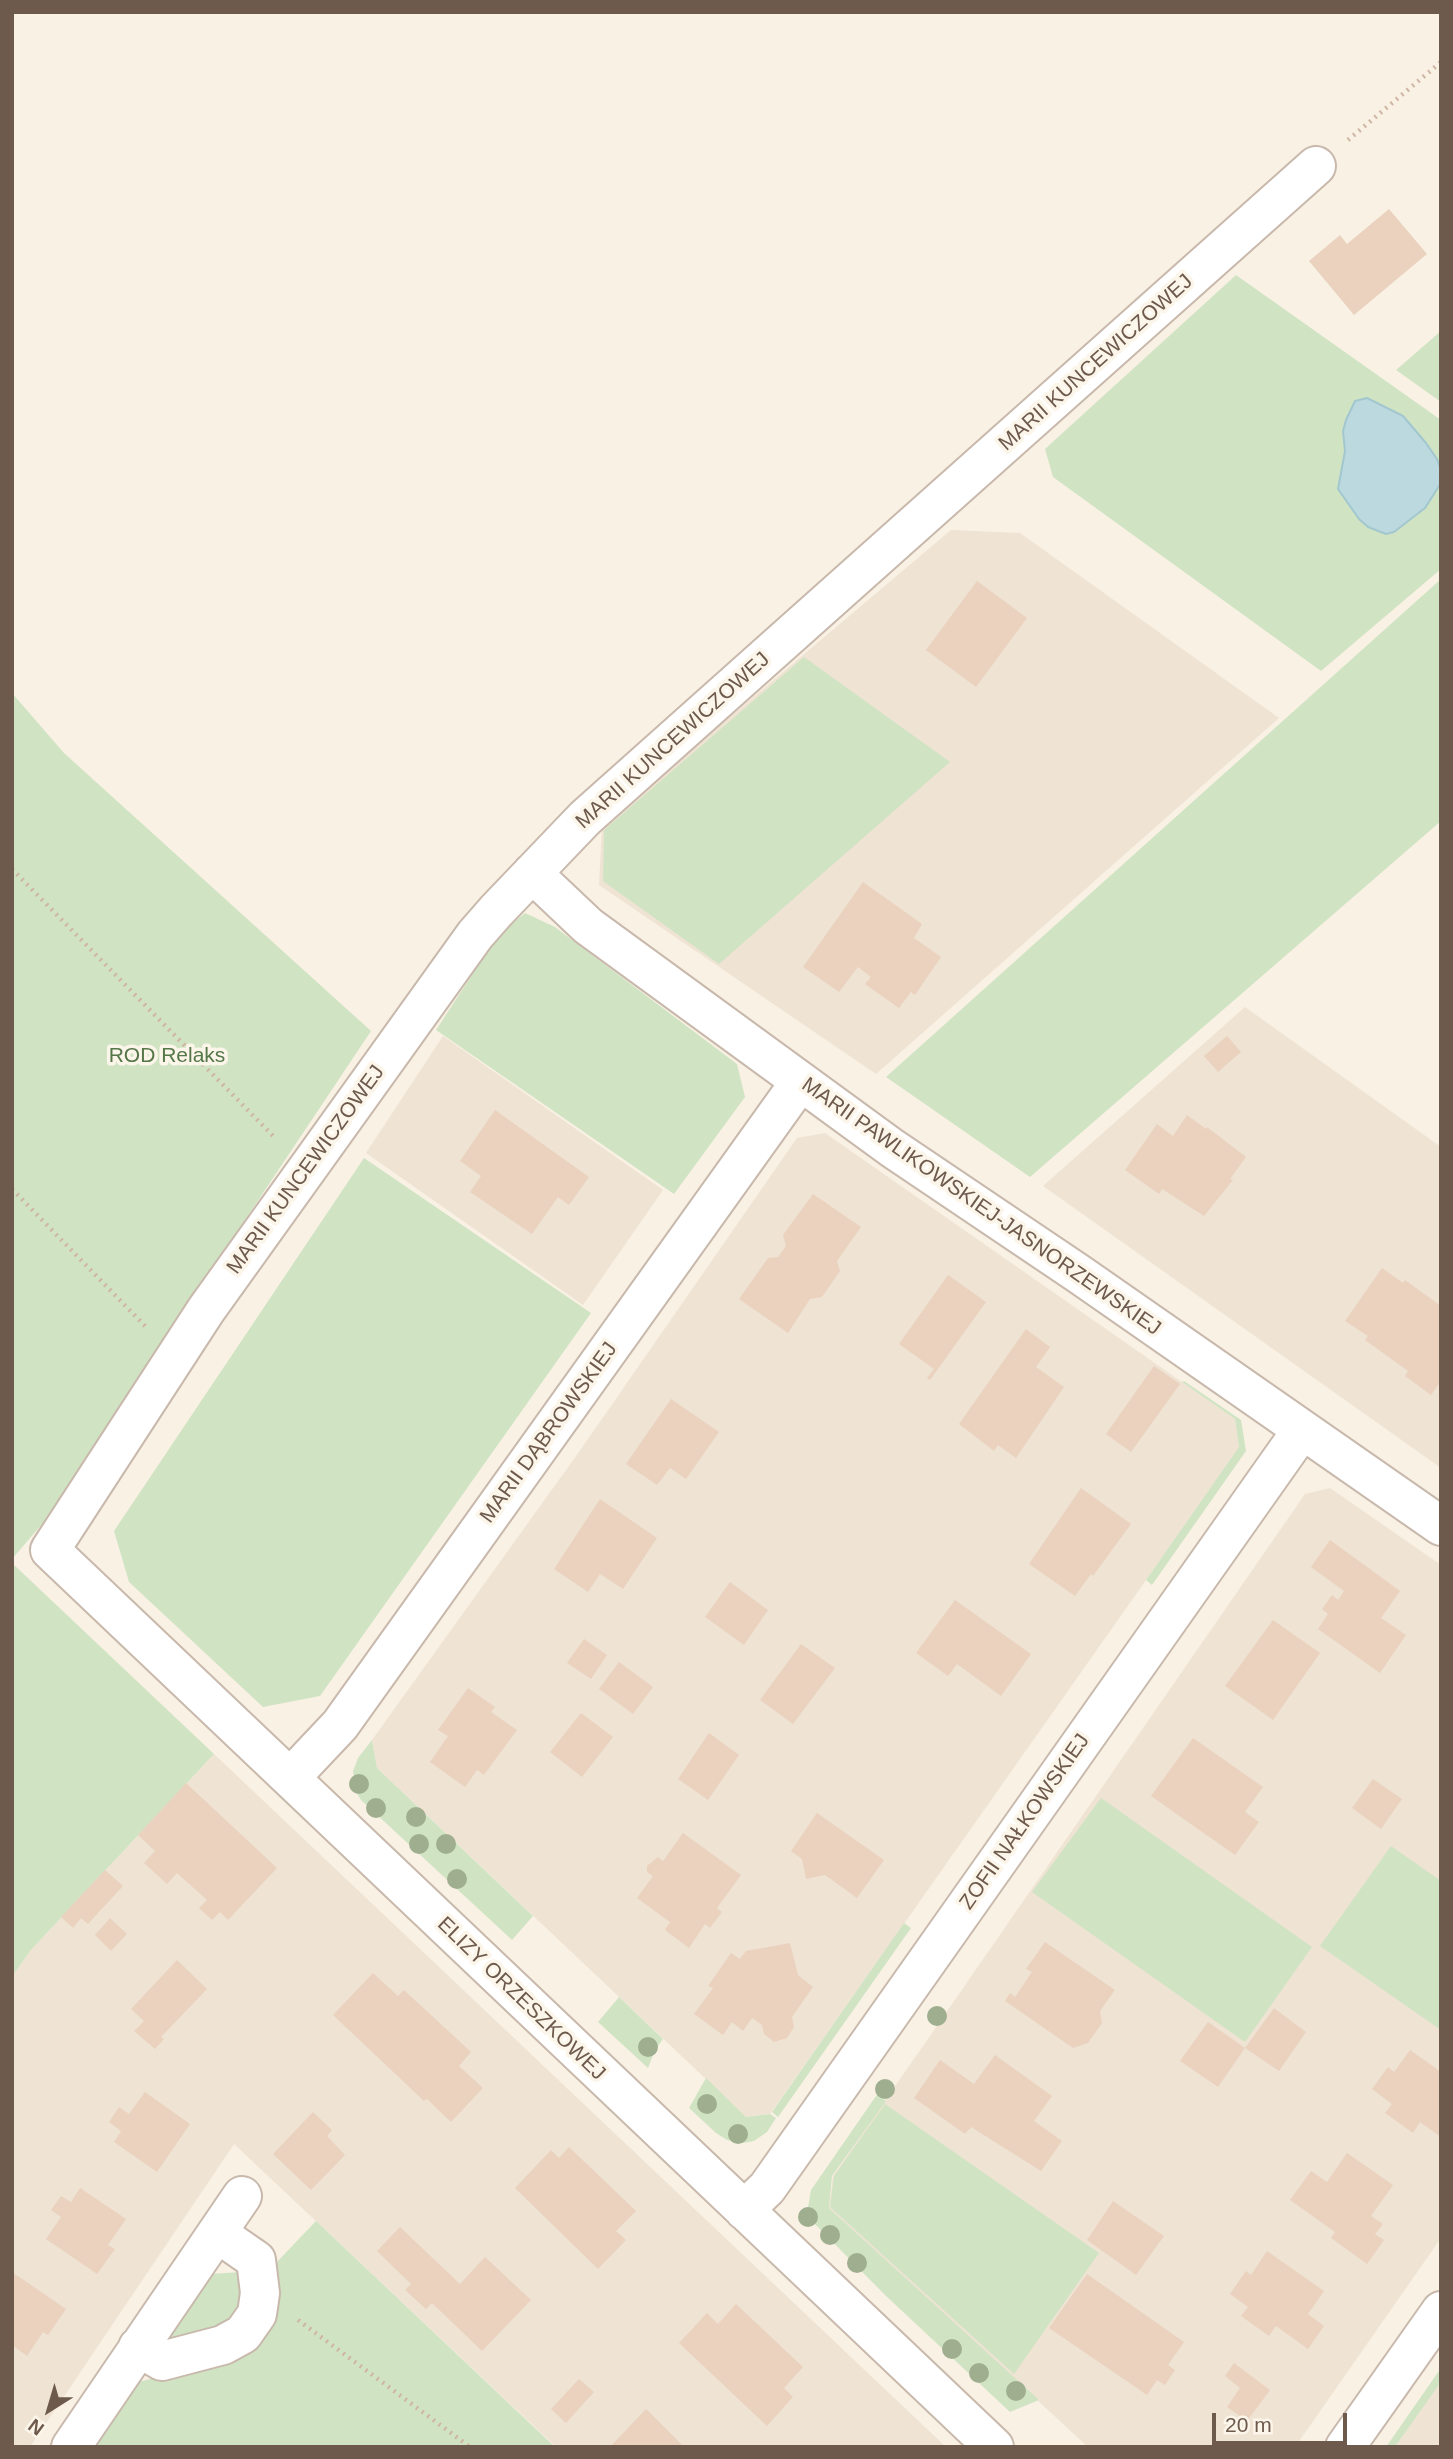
<!DOCTYPE html>
<meta charset="utf-8">
<style>
body{margin:0}
#map{position:relative;width:1453px;height:2459px;overflow:hidden;background:#f9f1e4;font-family:Helvetica,sans-serif}
canvas{display:block}
.frame{position:absolute;inset:0;border:14px solid #6d5a4d;pointer-events:none}
.north{position:absolute;left:14px;top:2375px;width:70px;height:70px;-webkit-text-stroke:5px #fcf5e9;paint-order:stroke;rotate:217deg;font-size:19px;font-weight:700;line-height:28px;text-align:center;color:#6d5a4d}
.north::after{content:'';display:block;margin:auto;width:24px;height:32px;background:#6d5a4d;clip-path:polygon(50% 0,100% 100%,50% 72%,0 100%)}
.scale{position:absolute;left:1212px;top:2413px;width:135px;height:32px;box-sizing:border-box;border:4px solid #6d5a4d;border-top:0;padding-left:9px;font-size:21px;line-height:24px;white-space:nowrap;color:#6d5a4d;-webkit-text-stroke:5px #fcf5e9;paint-order:stroke}
</style>
<div id="map">
<canvas width="1453" height="2459"></canvas>
<div class="frame"></div>
<div class="north">N</div>
<div class="scale">20 m</div>
</div>
<script>
const g = document.querySelector('canvas').getContext('2d');
g.lineJoin = 'round';
function paint(path, color) {
  g.fillStyle = color;
  g.fill(path, 'evenodd');
}
function shape(rows) {
  const path = new Path2D();
  for (const r of rows) {
    path.moveTo(r[0], r[1]);
    for (let i = 2; i < r.length; i += 2) path.lineTo(r[i], r[i + 1]);
  }
  return path;
}
function trace(path, color, width, dash) {
  g.strokeStyle = color;
  g.lineWidth = width;
  g.lineCap = dash ? 'butt' : 'round';
  g.setLineDash(dash || []);
  g.stroke(path);
}
function drawText(font, color, halo, rows, align = 'center') {
  g.font = font + ' Helvetica,sans-serif';
  g.lineWidth = 7;
  g.setLineDash([]);
  g.textBaseline = 'middle';
  g.strokeStyle = halo;
  g.fillStyle = color;
  for (const [text, x, y, turn = 0] of rows) {
    g.save();
    g.translate(x, y);
    g.rotate((+turn || 0) * Math.PI / 180);
    g.textAlign = isNaN(turn) ? turn : align;
    if (halo) g.strokeText(text, 0, 0);
    g.fillText(text, 0, 0);
    g.restore();
  }
}
paint(shape([
 [951,530,1020,533,1279,718,876,1074,599,885,602,825],
 [1245,1007,1441,1147,1441,1468,1043,1186],
 [443,1036,663,1190,583,1305,366,1153],
 [825,1133,1235,1419,1239,1448,770,2114,746,2117,377,1768,372,1740,579,1452,797,1138],
 [1330,1488,1441,1565,1441,2238,1295,2447,1088,2447,829,2208,833,2176,1305,1494],
 [214,1754,946,2447,556,2447,234,2144,30,2447,12,2447,12,1977,30,1951],
 [1441,2381,1441,2447,1395,2447]
]), '#efe3d3');
paint(shape([
 [1236,275,1441,420,1441,569,1321,671,1053,477,1045,449],
 [1441,331,1441,402,1396,370],
 [1441,579,1441,821,1030,1177,886,1077],
 [804,657,950,762,719,964,603,881,604,830],
 [12,693,64,753,371,1031,43,1523,12,1559],
 [525,913,555,927,737,1064,745,1097,674,1194,436,1030,498,935],
 [364,1158,591,1313,320,1696,263,1707,129,1582,114,1531],
 [1184,1381,1241,1420,1246,1451,1152,1585,1146,1580,1239,1447,1235,1419,1182,1382],
 [12,1563,214,1754,30,1951,12,1977],
 [372,1740,377,1768,533,1916,512,1940,361,1800,356,1792,353,1771,358,1758],
 [1101,1798,1312,1947,1245,2042,1032,1892],
 [1391,1846,1441,1881,1441,2030,1320,1946],
 [904,1923,911,1928,778,2117,772,2112],
 [619,1997,663,2039,655,2050,648,2068,598,2022],
 [706,2078,746,2117,770,2114,776,2118,767,2132,754,2141,743,2143,727,2140,716,2133,689,2108],
 [885,2083,891,2087,883,2099,886,2101,832,2176,829,2208,1039,2400,1010,2412,885,2295,810,2219,806,2221,804,2215,807,2213,811,2190],
 [885,2104,1099,2253,1014,2374,830,2207,834,2176],
 [316,2221,555,2447,95,2447,138,2382,222,2361,275,2264],
 [241,2272,252,2294,226,2327,161,2347,210,2274],
 [1441,2368,1441,2382,1395,2447,1386,2447]
]), '#d0e4c4');
const water = shape([
 [1367,398,1403,416,1426,443,1437,459,1441,470,1441,483,1425,508,1394,532,1386,534,1368,527,1359,519,1338,489,1345,451,1343,431,1346,420,1355,401,1367,398]
]);
paint(water, '#bbd9df');
trace(water, '#a3c7cf', 2);
paint(shape([
 [1389,209,1427,254,1354,315,1309,261,1340,235,1347,244],
 [977,581,1027,618,976,687,926,650],
 [863,882,922,924,914,938,941,957,915,995,911,992,899,1008,865,984,871,977,858,967,839,992,803,967],
 [1227,1036,1241,1052,1218,1072,1204,1056],
 [495,1110,589,1177,569,1205,558,1197,532,1234,470,1192,481,1176,460,1161],
 [1187,1115,1206,1129,1207,1127,1246,1157,1230,1179,1233,1180,1204,1216,1162,1189,1159,1194,1125,1170,1157,1124,1173,1136],
 [813,1194,861,1227,837,1261,840,1271,822,1297,810,1299,788,1333,739,1299,768,1258,778,1257,786,1246,783,1235],
 [1382,1268,1403,1283,1405,1280,1441,1306,1441,1381,1431,1395,1405,1376,1408,1371,1365,1340,1368,1336,1345,1321],
 [948,1275,986,1302,930,1380,927,1378,934,1369,899,1344],
 [1026,1329,1050,1347,1036,1367,1064,1387,1016,1458,998,1445,994,1451,959,1424],
 [1154,1366,1180,1384,1131,1452,1106,1434],
 [671,1399,719,1432,686,1479,670,1468,657,1485,626,1464],
 [1081,1488,1131,1524,1093,1576,1091,1574,1075,1596,1029,1564],
 [600,1499,657,1538,623,1589,600,1574,588,1592,554,1569],
 [1330,1540,1400,1591,1381,1618,1406,1635,1380,1673,1318,1629,1328,1614,1322,1609,1332,1595,1338,1600,1344,1591,1311,1567],
 [730,1582,768,1610,744,1645,705,1617],
 [955,1600,1031,1654,1001,1696,957,1664,948,1676,916,1653],
 [1273,1620,1320,1653,1273,1720,1225,1686],
 [584,1639,607,1655,591,1679,567,1663],
 [801,1644,835,1668,793,1724,760,1700],
 [619,1662,653,1687,633,1714,599,1689],
 [468,1688,495,1707,491,1712,517,1730,484,1775,477,1770,465,1787,430,1762,448,1736,438,1730],
 [581,1713,613,1737,582,1777,550,1752],
 [709,1733,739,1755,708,1800,678,1779],
 [1193,1738,1263,1787,1245,1812,1259,1822,1235,1855,1151,1796],
 [1373,1779,1402,1799,1381,1829,1352,1808],
 [186,1783,277,1868,228,1920,220,1912,212,1920,199,1908,207,1900,177,1873,167,1884,144,1863,155,1851,138,1835],
 [817,1813,884,1860,857,1898,825,1875,806,1879,802,1859,791,1851],
 [683,1833,741,1875,717,1908,722,1912,710,1928,705,1924,689,1948,665,1930,670,1922,637,1898,653,1876,647,1872,647,1866,658,1857,663,1861],
 [105,1870,123,1886,88,1924,81,1918,73,1928,61,1917],
 [110,1918,127,1934,111,1951,95,1935],
 [1045,1942,1115,1990,1100,2011,1102,2023,1088,2043,1073,2048,1005,2001,1010,1993,1015,1997,1032,1972,1026,1969],
 [790,1943,798,1975,813,1987,792,2017,794,2027,787,2038,774,2042,764,2034,762,2025,752,2018,743,2031,732,2022,723,2035,694,2014,713,1988,708,1986,731,1953,740,1959,746,1951],
 [177,1960,207,1989,161,2037,164,2039,155,2049,134,2031,144,2021,131,2009],
 [373,1973,398,1996,404,1990,471,2052,459,2066,483,2088,451,2122,427,2099,424,2101,333,2015],
 [1274,2008,1306,2032,1279,2071,1245,2048],
 [1208,2022,1245,2048,1218,2087,1180,2061],
 [1410,2050,1441,2072,1441,2137,1420,2122,1413,2133,1385,2113,1392,2104,1372,2089,1388,2067,1394,2072],
 [995,2055,1052,2096,1034,2121,1062,2141,1041,2171,971,2127,965,2134,914,2098,940,2060,974,2084],
 [145,2092,190,2124,157,2172,114,2142,121,2131,109,2122,119,2107,129,2114],
 [313,2112,332,2130,327,2136,345,2155,311,2190,273,2154],
 [569,2147,636,2211,616,2231,626,2240,598,2269,515,2188,551,2150,559,2158],
 [1347,2153,1393,2185,1371,2216,1383,2224,1375,2234,1384,2240,1367,2264,1331,2238,1335,2232,1290,2200,1311,2171,1327,2182],
 [80,2188,126,2219,108,2245,115,2249,97,2274,46,2239,61,2217,51,2210,61,2196,71,2202],
 [1113,2201,1164,2236,1136,2275,1087,2240],
 [400,2227,460,2284,485,2257,531,2300,482,2351,432,2303,426,2309,405,2290,411,2284,377,2251],
 [1267,2251,1324,2291,1308,2314,1324,2326,1308,2349,1276,2326,1269,2336,1241,2316,1248,2307,1230,2294,1246,2271,1251,2275],
 [12,2272,66,2309,48,2335,43,2332,27,2356,12,2345],
 [1087,2274,1184,2342,1168,2365,1175,2370,1165,2385,1157,2380,1147,2395,1049,2328],
 [736,2304,803,2367,784,2388,793,2397,767,2426,679,2343,707,2313,718,2324],
 [1234,2363,1270,2390,1247,2421,1227,2407,1240,2388,1225,2376],
 [579,2379,594,2392,566,2423,551,2409],
 [646,2409,684,2447,610,2447]
]), '#ead2bf');
const street = shape([
 [532,873,588,926,892,1148,1079,1274,1441,1526],
 [290,1778,340,1725,800,1082],
 [744,2210,767,2188,1302,1430],
 [138,2347,162,2361,223,2345,243,2334,257,2314,260,2293,256,2260,217,2233],
 [71,2447,242,2196],
 [994,2447,50,1550,206,1310,475,935,496,911,585,818,1316,166],
 [1345,2447,1441,2311]
]);
trace(street, '#c8b9ac', 42);
trace(shape([
 [1348,140,1441,62],
 [12,869,276,1139],
 [12,1189,146,1327],
 [298,2320,470,2447]
]), '#cfb5a3', 4.5, [2, 5]);
trace(street, '#fff', 38);
g.fillStyle = '#9fae8f';
for (const [x, y] of [
 [359,1784],
 [376,1808],
 [416,1817],
 [419,1844],
 [446,1844],
 [457,1879],
 [937,2016],
 [648,2047],
 [885,2089],
 [707,2104],
 [738,2134],
 [808,2217],
 [830,2235],
 [857,2263],
 [952,2349],
 [979,2373],
 [1016,2391]
]) {
  g.beginPath();
  g.arc(x, y, 10, 0, 2 * Math.PI);
  g.fill();
}
drawText('21px', '#6d5a4d', '#fcf5e9', [
 ["MARII KUNCEWICZOWEJ",1096,363,-42],
 ["MARII KUNCEWICZOWEJ",673,741,-42],
 ["MARII KUNCEWICZOWEJ",306,1170,-54],
 ["MARII PAWLIKOWSKIEJ-JASNORZEWSKIEJ",981,1207,35],
 ["MARII DĄBROWSKIEJ",549,1433,-54],
 ["ZOFII NAŁKOWSKIEJ",1025,1822,-55],
 ["ELIZY ORZESZKOWEJ",521,1999,44]
]);
drawText('21px', '#55774a', '#fcf5e9', [
 ["ROD Relaks",167,1056]
]);
</script>
